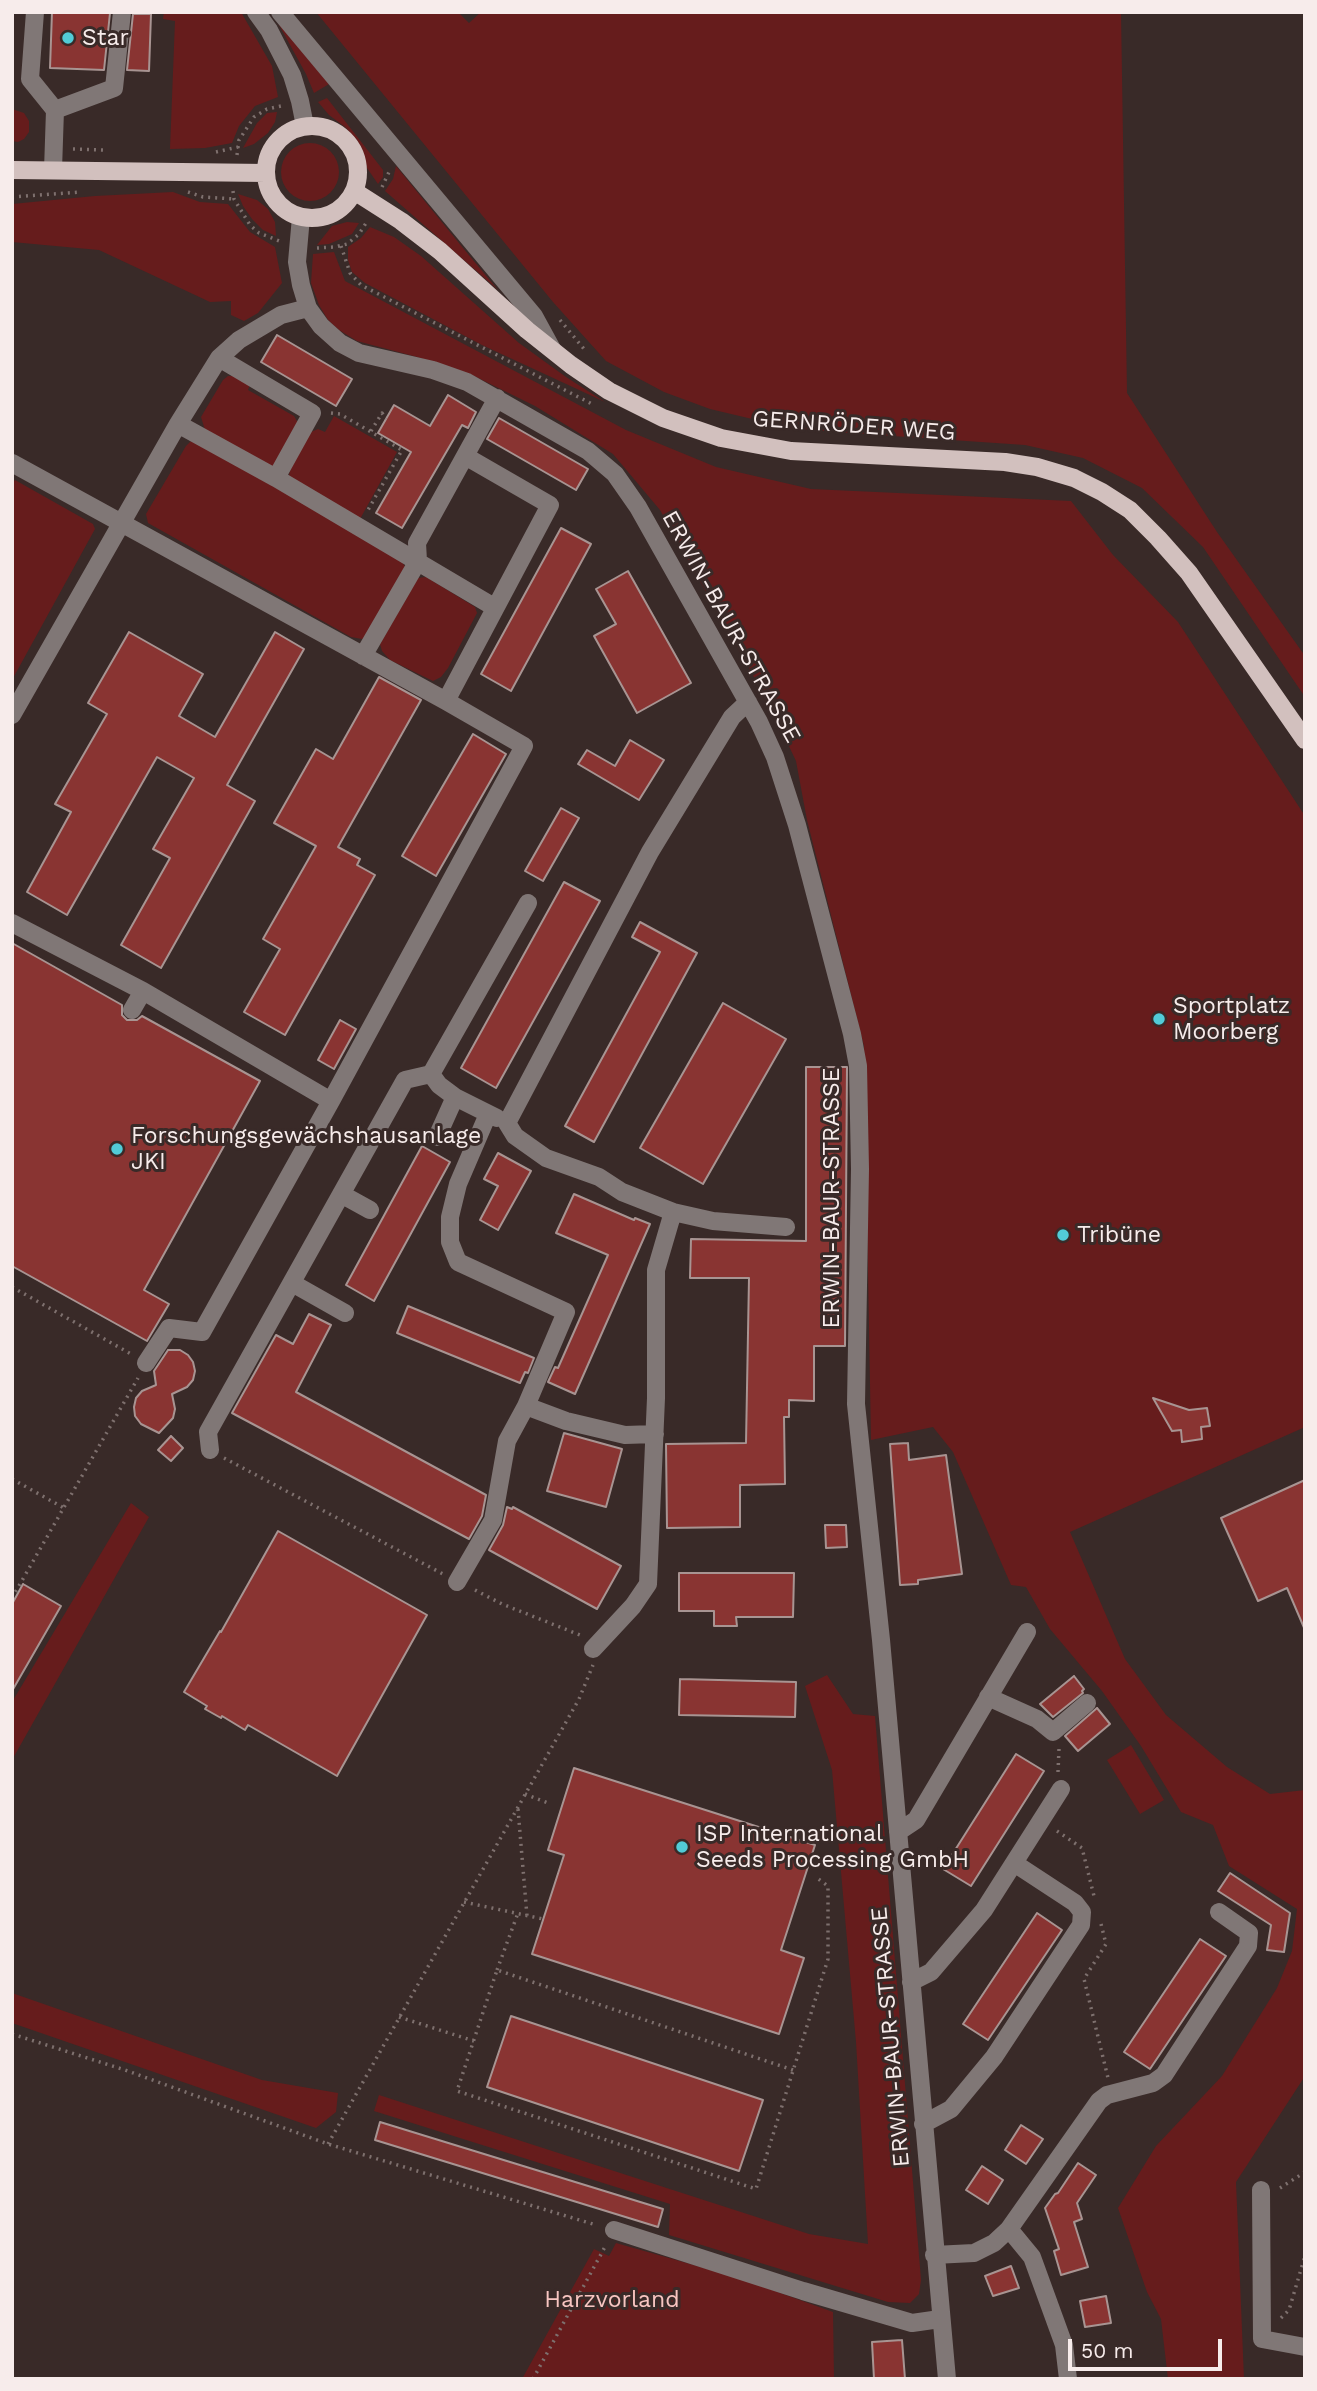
<!DOCTYPE html>
<meta charset="utf-8">
<style>
body{margin:0}
#map{position:relative;width:1317px;height:2391px;overflow:hidden;background:#392a28;font-family:"Work Sans",sans-serif}
canvas{display:block}
.frame{position:absolute;inset:0;border:14px solid #f7eceb;pointer-events:none}
.scale{position:absolute;left:1068px;top:2339px;width:154px;height:32px;box-sizing:border-box;border:4px solid #f7eceb;border-top:0;padding-left:9px;font-size:21px;line-height:24px;white-space:nowrap;color:#f7eceb;-webkit-text-stroke:5px #392a28;paint-order:stroke}
</style>
<div id="map">
<canvas width="1317" height="2391"></canvas>
<div class="frame"></div>
<div class="scale">50 m</div>
</div>
<script>
const g = document.querySelector('canvas').getContext('2d');
g.lineJoin = 'round';
function paint(path, color) {
  g.fillStyle = color;
  g.fill(path, 'evenodd');
}
function shape(rows) {
  const path = new Path2D();
  for (const r of rows) {
    if (r.length === 3) {
      path.moveTo(r[0] + r[2], r[1]);
      path.arc(r[0], r[1], r[2], 0, 2 * Math.PI);
      continue;
    }
    path.moveTo(r[0], r[1]);
    for (let i = 2; i < r.length; i += 2) path.lineTo(r[i], r[i + 1]);
  }
  return path;
}
function trace(path, color, width, dash) {
  g.strokeStyle = color;
  g.lineWidth = width;
  g.lineCap = dash ? 'butt' : 'round';
  g.setLineDash(dash || []);
  g.stroke(path);
}
function drawText(font, color, halo, rows, align = 'center') {
  g.font = font + ' "Work Sans",sans-serif';
  g.lineWidth = 6;
  g.setLineDash([]);
  g.textBaseline = 'middle';
  g.strokeStyle = halo;
  g.fillStyle = color;
  for (const [text, x, y, turn = 0] of rows) {
    g.save();
    g.translate(x, y);
    g.rotate((+turn || 0) * Math.PI / 180);
    g.textAlign = isNaN(turn) ? turn : align;
    if (halo) g.strokeText(text, 0, 0);
    g.fillText(text, 0, 0);
    g.restore();
  }
}
paint(shape([
 [164,12,241,12,272,66,278,97,255,106,239,126,232,143,205,148,170,149,175,21,163,19],
 [316,12,458,12,469,23,481,12,1121,12,1127,393,1217,532,1305,656,1305,697,1203,547,1142,488,1083,458,1025,445,834,432,786,427,710,409,664,392,606,361,553,302],
 [278,23,329,84,314,93,306,74],
 [327,98,383,170,383,177,378,184,367,168,363,151,357,140,345,127,329,115,318,102],
 [12,109,24,113,29,121,29,132,24,139,18,142,12,141],
 [277,112,275,122,268,133,254,144,243,148,257,123,267,113],
 [310,172,29],
 [396,166,463,248,498,290,385,191,393,179],
 [173,192,200,202,228,204,250,232,275,247,282,283,258,313,244,321,231,315,231,301,210,302,99,250,12,242,12,204,95,196],
 [238,194,257,200,268,209,275,222,276,236,263,230,252,219,243,206],
 [347,222,359,223,352,234,329,244,317,245,332,226],
 [370,227,394,237,421,256,519,343,566,377,605,402,482,345,365,283,352,272,348,260,348,247,361,238],
 [334,252,345,281,626,430,716,467,811,489,1071,501,1113,555,1178,622,1305,816,1305,1427,1070,1532,1125,1659,1166,1715,1227,1767,1270,1794,1305,1790,1305,2076,1236,2182,1244,2379,1168,2379,1161,2319,1147,2292,1118,2208,1156,2146,1222,2076,1277,1988,1292,1951,1297,1909,1229,1866,1213,1825,1181,1812,1141,1746,1102,1691,1050,1629,1026,1587,1011,1585,953,1452,933,1427,871,1440,864,1046,807,820,796,761,769,704,660,510,613,454,535,406,470,374,417,357,357,341,339,330,328,320,319,305,311,283,313,254],
 [228,376,237,376,250,384,248,390,294,416,298,423,274,466,268,467,205,430,201,417,223,380],
 [334,416,397,452,360,519,293,481,289,475,292,463,311,432,318,429,325,432],
 [191,441,200,444,400,559,406,568,370,634,362,639,351,637,148,523,146,514,186,446],
 [15,480,93,524,95,529,12,680,12,484],
 [426,577,475,607,477,613,448,668,441,677,433,681,390,660,382,651,380,644,418,578],
 [131,1503,149,1517,12,1760,12,1702],
 [827,1675,853,1714,875,1716,921,2280,919,2294,910,2303,888,2302,669,2235,670,2204,374,2111,379,2095,809,2234,868,2244,856,2042,832,1770,805,1686],
 [1131,1745,1164,1800,1140,1814,1107,1760],
 [12,1993,262,2080,338,2093,336,2112,316,2128,12,2023],
 [616,2243,736,2277,833,2312,834,2379,522,2379,594,2249,609,2256]
]), '#661c1c');
const building = shape([
 [52,12,110,13,104,70,50,68,52,12],
 [133,14,151,14,149,71,127,70,133,14],
 [277,335,352,379,336,406,261,362,277,335],
 [448,395,476,412,468,428,462,425,402,528,376,513,411,452,378,433,394,405,430,426,448,395],
 [499,418,588,469,576,490,487,439,499,418],
 [561,528,591,544,511,691,481,674,561,528],
 [628,571,691,683,637,713,594,636,616,624,596,589,628,571],
 [129,632,203,674,179,716,215,737,275,632,304,649,227,785,255,801,161,968,121,945,170,858,153,849,194,778,157,757,67,915,27,892,71,812,55,804,107,714,88,703,129,632],
 [379,677,421,700,338,847,360,859,357,865,375,875,285,1035,244,1012,280,949,263,939,316,846,274,823,316,749,333,759,379,677],
 [473,734,506,754,436,876,402,856,473,734],
 [630,740,664,760,639,800,578,764,587,750,615,766,630,740],
 [561,808,579,818,543,881,525,871,561,808],
 [564,882,600,901,496,1088,461,1068,564,882],
 [640,922,697,953,594,1142,565,1126,660,952,632,937,640,922],
 [12,943,122,1005,122,1015,127,1020,137,1020,142,1016,260,1081,144,1290,169,1304,147,1341,12,1266,12,943],
 [723,1003,786,1039,703,1184,640,1148,723,1003],
 [340,1020,356,1029,334,1069,318,1060,340,1020],
 [806,1067,847,1067,845,1346,814,1346,814,1401,789,1400,789,1417,784,1417,785,1484,740,1485,740,1527,667,1528,666,1444,746,1443,749,1278,690,1278,691,1239,806,1241,806,1067],
 [422,1146,450,1162,374,1301,346,1285,422,1146],
 [498,1153,531,1171,498,1230,480,1220,498,1186,484,1179,498,1153],
 [574,1194,634,1220,635,1218,650,1224,575,1394,548,1382,555,1367,558,1368,608,1255,556,1233,574,1194],
 [408,1306,534,1358,528,1373,525,1372,520,1383,397,1333,408,1306],
 [309,1314,331,1325,296,1392,486,1495,482,1516,469,1539,232,1413,276,1335,293,1344,309,1314],
 [168,1350,180,1350,188,1355,193,1362,195,1371,193,1380,187,1387,172,1394,175,1409,173,1418,159,1433,141,1424,135,1416,134,1407,136,1398,142,1391,156,1385,154,1371,168,1350],
 [1153,1398,1189,1410,1207,1408,1210,1426,1201,1427,1202,1439,1182,1442,1181,1430,1172,1431,1153,1398],
 [564,1433,622,1449,606,1507,547,1491,564,1433],
 [171,1436,183,1448,171,1461,158,1450,171,1436],
 [908,1443,909,1460,946,1455,962,1574,918,1580,918,1584,900,1585,890,1444,908,1443],
 [1305,1480,1305,1630,1287,1588,1258,1601,1221,1518,1305,1480],
 [507,1507,512,1509,513,1507,621,1566,597,1609,489,1550,503,1525,507,1507],
 [825,1525,846,1525,847,1547,826,1548,825,1525],
 [278,1531,427,1615,337,1776,248,1725,245,1730,222,1716,221,1718,205,1709,207,1706,184,1692,220,1631,221,1632,278,1531],
 [679,1573,794,1573,793,1617,736,1617,737,1626,714,1626,714,1611,679,1611,679,1573],
 [23,1584,61,1606,12,1691,12,1604,23,1584],
 [1074,1676,1084,1689,1082,1691,1083,1693,1053,1717,1040,1704,1074,1676],
 [680,1679,796,1682,795,1717,679,1715,680,1679],
 [1097,1708,1110,1724,1078,1751,1065,1736,1097,1708],
 [1016,1754,1044,1771,971,1886,943,1869,1016,1754],
 [574,1768,815,1845,781,1950,804,1958,779,2034,532,1954,564,1855,548,1850,574,1768],
 [1230,1873,1290,1913,1284,1952,1267,1950,1271,1925,1218,1891,1230,1873],
 [1037,1913,1062,1930,988,2040,963,2024,1037,1913],
 [1200,1939,1226,1956,1150,2069,1124,2052,1200,1939],
 [511,2016,763,2100,739,2171,487,2087,511,2016],
 [380,2122,663,2209,658,2227,375,2140,380,2122],
 [1021,2125,1043,2139,1026,2164,1005,2150,1021,2125],
 [1078,2163,1096,2175,1077,2203,1082,2219,1074,2222,1088,2267,1061,2275,1054,2251,1059,2249,1045,2208,1055,2194,1058,2193,1078,2163],
 [982,2166,1003,2180,988,2204,966,2190,982,2166],
 [1011,2266,1019,2288,993,2296,985,2276,1011,2266],
 [1106,2296,1111,2323,1085,2327,1080,2301,1106,2296],
 [902,2340,905,2379,874,2379,872,2342,902,2340]
]);
paint(building, '#893432');
trace(building, '#a89492', 2);
trace(shape([
 [73,149,104,150],
 [216,152,238,147],
 [237,155,239,140,254,117,267,109,281,106],
 [382,187,389,172],
 [233,191,234,199,250,225,259,233,282,242],
 [188,192,203,197,234,199],
 [12,197,80,192],
 [341,246,350,273,361,285,592,404],
 [317,248,335,247,347,244,359,234,368,220],
 [560,320,584,349],
 [331,413,340,414,402,450,368,510],
 [371,431,382,413,386,419],
 [12,1287,131,1354],
 [224,1458,443,1574],
 [12,1479,64,1508],
 [475,1590,502,1604,580,1635],
 [12,1598,138,1378],
 [1058,1772,1059,1749],
 [525,1794,548,1803],
 [518,1809,527,1916],
 [1057,1831,1082,1848,1094,1896],
 [464,1902,543,1919],
 [1101,1924,1106,1944,1084,1979,1108,2078],
 [497,1970,518,1913],
 [399,2017,474,2041],
 [12,2034,125,2070,328,2144,596,2225],
 [793,2070,497,1970,457,2091,756,2189,828,1959,828,1886,817,1878],
 [328,2144,579,1699,593,1665],
 [1280,2188,1305,2172],
 [1281,2318,1289,2310,1305,2256],
 [533,2379,606,2245]
]), '#7e706e', 3.5, [2, 5]);
trace(shape([
 [35,12,30,79,55,110,53,170],
 [256,12,269,30,292,75,300,101,305,126],
 [280,12,534,316,552,349],
 [55,110,114,88,122,12],
 [301,217,297,262,301,285,308,308,321,326,340,343,359,353,433,370,467,382,588,451,615,474,638,507,759,722,775,757,797,825,852,1034,858,1066,860,1169,856,1404,881,1640,947,2379],
 [219,358,312,413,276,478],
 [178,424,276,478,494,607],
 [12,463,446,701,524,746,331,1101,202,1332,169,1328,146,1363],
 [363,656,418,561,417,543,465,456],
 [446,701,550,505,465,456,497,398],
 [12,715,178,424,219,358,239,340,281,315,308,308],
 [12,923,143,991],
 [132,1010,143,991,331,1101],
 [488,1114,458,1184,450,1217,450,1242,458,1262,566,1312,526,1406,566,1421,625,1435,655,1434],
 [497,1118,455,1097,439,1085,431,1074,528,903],
 [437,1137,455,1097],
 [341,1194,370,1210],
 [673,1212,622,1192,599,1177,546,1158,515,1136,507,1123,650,852,732,717,748,702],
 [292,1283,345,1313],
 [210,1450,208,1432,405,1080,431,1074],
 [457,1582,493,1520,507,1441,526,1406],
 [593,1649,633,1606,648,1584,656,1398,656,1270,673,1212,713,1221,786,1227],
 [988,1697,1037,1719,1053,1732,1087,1703],
 [898,1832,916,1820,1027,1632],
 [911,1982,931,1972,984,1910,1061,1789],
 [923,2124,951,2109,994,2057,1081,1925,1082,1912,1075,1903,1014,1863],
 [1261,2190,1262,2339,1305,2347],
 [1009,2229,1032,2257,1064,2345,1068,2379],
 [614,2230,803,2291,912,2323,940,2319],
 [934,2255,974,2253,994,2243,1009,2229,1099,2101,1107,2095,1153,2083,1164,2075,1248,1946,1249,1933,1219,1912]
]), '#807776', 18);
trace(shape([
 [312,172,46],
 [12,170,266,173],
 [354,191,401,221,440,251,527,330,571,365,609,391,663,418,721,438,791,451,1005,462,1037,467,1074,478,1102,492,1130,510,1158,538,1189,573,1305,740]
]), '#d2c0be', 18);
for (const [x, y, r, color] of [
 [68,38,7,"#52cbd7"],
 [1159,1019,7,"#52cbd7"],
 [117,1149,7,"#52cbd7"],
 [1063,1235,7,"#52cbd7"],
 [682,1847,7,"#52cbd7"]
]) {
  const dot = new Path2D();
  dot.arc(x, y, r, 0, 2 * Math.PI);
  g.fillStyle = color;
  g.fill(dot);
  trace(dot, '#392a28', 2.5);
}
drawText('23px', '#f7eceb', '#392a28', [
 ["Star",82,38],
 ["Sportplatz",1173,1006],
 ["Moorberg",1173,1032],
 ["Forschungsgewächshausanlage",131,1136],
 ["JKI",131,1162],
 ["Tribüne",1077,1235],
 ["ISP International",696,1834],
 ["Seeds Processing GmbH",696,1860]
], 'left');
drawText('23px', '#f7eceb', '#392a28', [
 ["GERNRÖDER WEG",854,426,4],
 ["ERWIN-BAUR-STRASSE",731,627,61],
 ["ERWIN-BAUR-STRASSE",832,1198,-90],
 ["ERWIN-BAUR-STRASSE",891,2037,-95]
]);
drawText('23px', '#f8c5c1', '#392a28', [
 ["Harzvorland",612,2300]
]);
</script>
